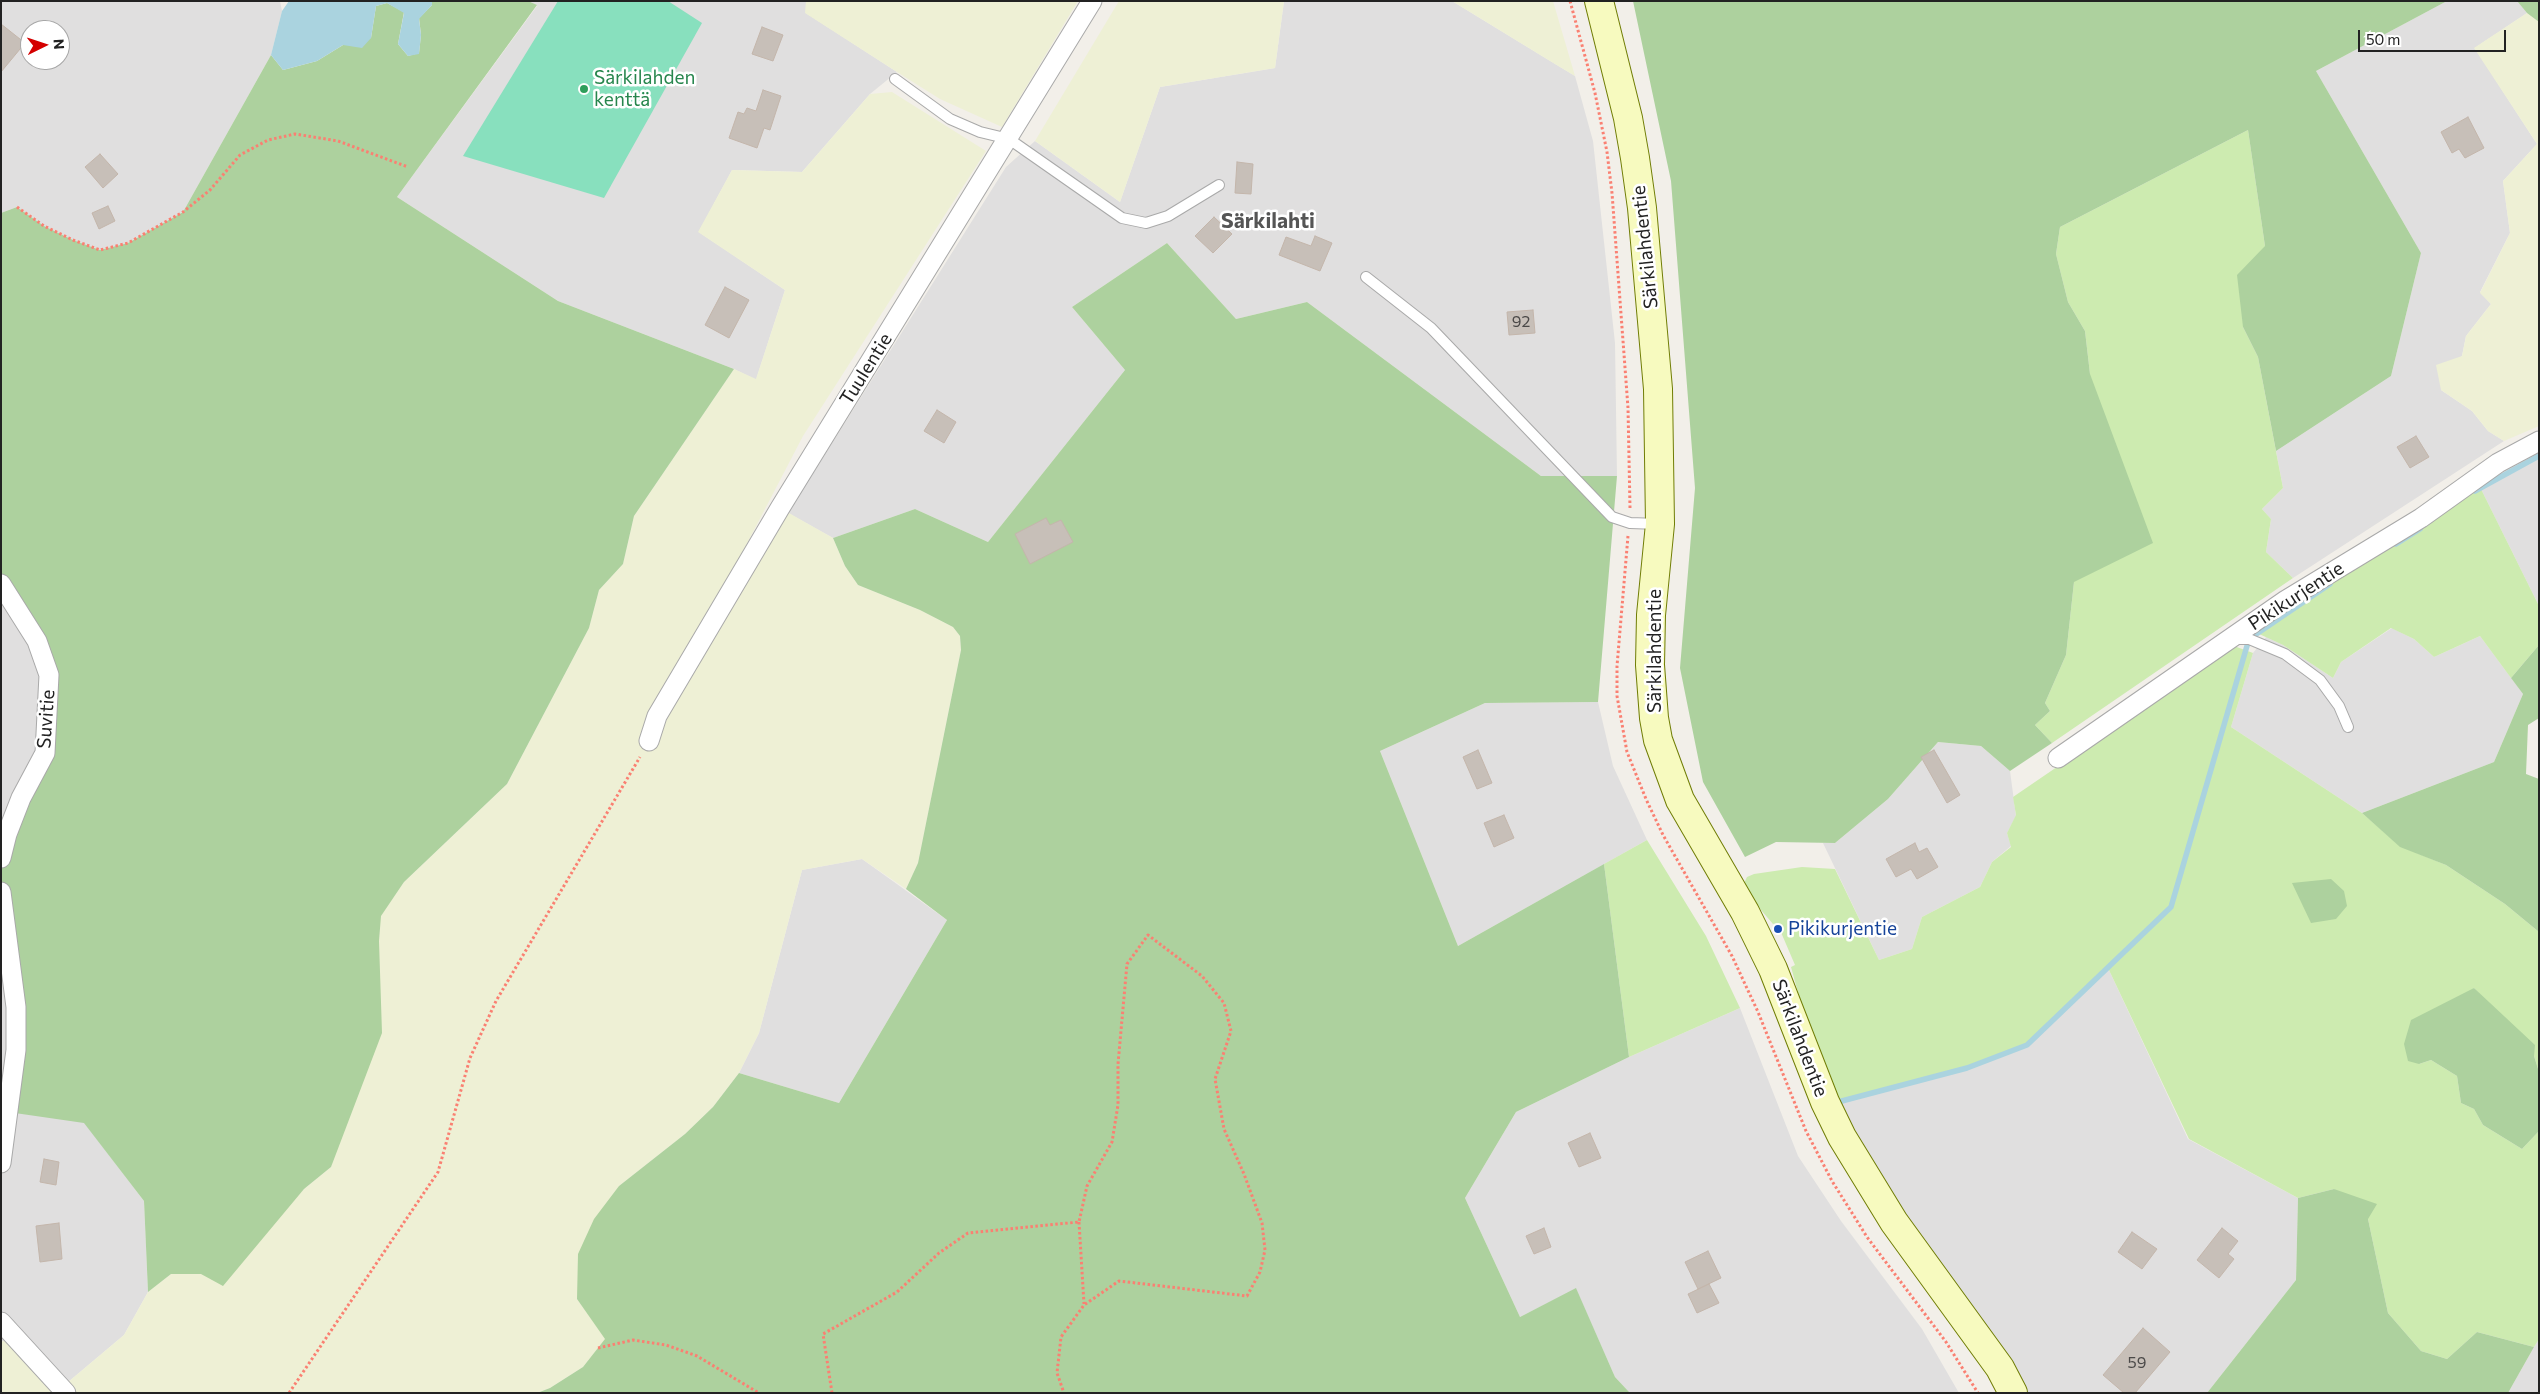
<!DOCTYPE html>
<meta charset="utf-8">
<style>
body{margin:0}
#map{position:relative;width:2540px;height:1394px;overflow:hidden;background:#f2efe9;font-family:Commissioner,sans-serif}
canvas{display:block}
.frame{position:absolute;inset:0;border:2px solid #222;pointer-events:none}
.north{position:absolute;left:20px;top:20px;width:50px;height:50px;box-sizing:border-box;background:#fff;border:1px solid #a7a7a7;border-radius:50%;rotate:86deg;font-size:14px;font-weight:700;line-height:20px;text-align:center;color:#222}
.north::after{content:'';display:block;margin:auto;width:18px;height:22px;background:#d40000;clip-path:polygon(50% 0,100% 100%,50% 72%,0 100%)}
.scale{position:absolute;left:2358px;top:30px;width:148px;height:22px;box-sizing:border-box;border:2px solid #222;border-top:0;padding-left:6px;font-size:15px;line-height:18px;white-space:nowrap;color:#222;-webkit-text-stroke:4px #fff;paint-order:stroke}
</style>
<div id="map">
<canvas width="2540" height="1394"></canvas>
<div class="frame"></div>
<div class="north">N</div>
<div class="scale">50 m</div>
</div>
<script>
const g = document.querySelector('canvas').getContext('2d');
g.lineJoin = 'round';
function paint(path, color) {
  g.fillStyle = color;
  g.fill(path, 'evenodd');
}
function shape(rows) {
  const path = new Path2D();
  for (const r of rows) {
    path.moveTo(r[0], r[1]);
    for (let i = 2; i < r.length; i += 2) path.lineTo(r[i], r[i + 1]);
  }
  return path;
}
function trace(path, color, width, dash) {
  g.strokeStyle = color;
  g.lineWidth = width;
  g.lineCap = dash ? 'butt' : 'round';
  g.setLineDash(dash || []);
  g.stroke(path);
}
function drawText(font, color, halo, rows, align = 'center') {
  g.font = font + ' Commissioner,sans-serif';
  g.lineWidth = 5;
  g.setLineDash([]);
  g.textBaseline = 'middle';
  g.strokeStyle = halo;
  g.fillStyle = color;
  for (const [text, x, y, turn = 0] of rows) {
    g.save();
    g.translate(x, y);
    g.rotate((+turn || 0) * Math.PI / 180);
    g.textAlign = isNaN(turn) ? turn : align;
    if (halo) g.strokeText(text, 0, 0);
    g.fillText(text, 0, 0);
    g.restore();
  }
}
paint(shape([
 [1,1,280,1,282,11,271,55,183,212,128,243,100,250,73,240,44,226,17,207,1,213],
 [30,30,60,30,60,60,30,60],
 [528,1,806,1,806,13,897,72,870,94,802,172,732,170,699,232,785,290,756,380,734,369,558,301,397,197,537,6],
 [1284,1,1452,1,1575,76,1593,141,1615,343,1617,476,1541,476,1307,302,1236,319,1167,243,1072,307,1125,370,988,542,915,509,833,538,788,513,1006,167,1035,141,1120,202,1160,87,1275,68],
 [2447,1,2517,1,2527,13,2475,48,2537,144,2503,181,2510,233,2480,292,2491,304,2466,336,2462,356,2441,390,2472,411,2488,431,2504,441,2293,578,2266,552,2271,519,2262,509,2283,488,2276,451,2391,376,2421,253,2316,71],
 [2539,456,2539,606,2480,487],
 [1,584,37,641,45,753,1,858],
 [2392,628,2414,639,2434,657,2480,636,2523,694,2494,762,2362,813,2231,727,2253,653,2266,637,2283,645,2333,678,2341,662],
 [1598,702,1613,766,1647,840,1458,946,1380,751,1485,703],
 [1938,742,1981,746,2010,771,2016,816,2007,833,2011,846,1992,862,1980,887,1922,917,1912,949,1879,960,1823,843,1835,843,1888,799],
 [862,859,947,920,839,1103,739,1073,759,1033,802,870],
 [1,892,6,935,9,1111,84,1122,144,1201,148,1292,124,1335,61,1388,14,1335,1,1342],
 [2108,968,2188,1139,2298,1198,2296,1280,2207,1393,2026,1393,1888,1195,1838,1102,1967,1068,2027,1045],
 [1740,1008,1798,1156,1841,1221,1922,1329,1959,1393,1630,1393,1615,1377,1576,1289,1520,1317,1465,1198,1516,1112,1629,1057],
 [2539,1339,2539,1393,2508,1393,2534,1347]
]), '#e0dfdf');
paint(shape([
 [806,1,1078,1,1002,127,940,99,897,72,805,13],
 [1119,1,1284,1,1275,68,1160,87,1120,202,1035,141],
 [1452,1,1553,1,1575,76,1550,61],
 [2527,13,2539,22,2539,426,2504,441,2488,431,2472,411,2441,390,2436,365,2462,356,2466,336,2491,304,2480,293,2510,233,2503,181,2537,144,2474,48],
 [892,92,986,151,803,436,664,703,780,508,833,538,845,566,858,585,920,610,953,627,960,636,961,650,918,863,906,889,862,859,802,870,759,1033,739,1073,713,1107,685,1134,619,1186,577,1299,606,1339,583,1367,550,1388,537,1393,1,1393,1,1342,14,1335,61,1388,124,1335,148,1292,171,1274,201,1274,331,1167,379,941,380,916,404,882,507,784,589,628,599,590,623,564,634,516,734,369,756,379,785,290,698,232,732,170,802,172,870,94]
]), '#eef0d5');
paint(shape([
 [2248,130,2265,246,2243,327,2258,357,2283,488,2262,509,2271,519,2266,552,2293,578,2052,743,2035,725,2050,711,2045,703,2066,655,2074,582,2090,374,2085,331,2068,302,2056,254,2060,227],
 [2480,487,2539,606,2539,645,2511,678,2480,636,2434,657,2414,639,2391,628,2341,662,2333,678,2283,645,2257,633,2354,568,2411,536],
 [2234,646,2253,653,2231,727,2362,813,2400,846,2446,865,2505,904,2539,932,2539,1072,2534,1056,2474,988,2419,1064,2431,1060,2457,1076,2461,1103,2474,1109,2483,1125,2522,1149,2539,1131,2539,1339,2534,1347,2477,1332,2447,1359,2421,1351,2388,1313,2368,1219,2334,1189,2298,1198,2189,1139,2108,968,2027,1045,1967,1068,1838,1102,1807,1025,1791,967,1795,965,1777,923,1773,924,1749,896,1744,883,1747,877,1754,874,1802,867,1835,869,1879,960,1912,949,1922,917,1980,887,1992,862,2011,847,2007,833,2016,815,2013,797],
 [1647,840,1706,936,1740,1008,1629,1057,1604,864]
]), '#cdebb0');
paint(shape([
 [432,1,528,1,537,5,397,197,558,301,734,369,634,516,623,564,599,590,589,628,507,784,404,882,381,916,379,941,382,1033,331,1167,304,1189,223,1286,201,1274,171,1274,148,1292,144,1201,84,1123,8,1112,16,1050,1,892,1,858,36,773,49,675,1,584,1,213,17,207,44,226,73,240,100,250,128,243,183,212,271,55,283,70,317,61,343,45,371,38,376,6,387,3,404,12,398,44,408,56,419,53,421,35,419,18,432,5],
 [1633,1,2447,1,2316,71,2421,253,2391,376,2276,451,2258,357,2243,327,2237,275,2265,246,2248,130,2060,227,2056,254,2068,302,2085,331,2090,374,2153,543,2074,582,2066,655,2045,703,2050,711,2035,725,2052,743,2010,771,1981,746,1938,742,1888,799,1835,843,1776,842,1745,857,1703,782,1680,668,1695,488,1671,181],
 [2517,1,2539,1,2539,22,2527,13],
 [1167,243,1236,319,1307,302,1541,476,1617,476,1598,702,1485,703,1380,751,1458,946,1604,864,1629,1057,1516,1112,1465,1198,1520,1317,1576,1288,1615,1377,1630,1393,537,1393,550,1388,583,1367,605,1339,577,1299,578,1254,594,1219,619,1186,685,1134,713,1107,739,1073,839,1103,947,920,906,889,918,863,961,650,960,636,953,627,920,610,858,585,845,566,833,538,915,509,988,542,1125,370,1072,307],
 [2539,645,2539,718,2528,725,2526,774,2539,779,2539,932,2505,904,2446,865,2400,847,2362,813,2494,762,2523,694,2511,678],
 [2331,879,2344,891,2347,906,2336,919,2311,923,2292,883],
 [2474,988,2535,1045,2534,1056,2539,1072,2539,1131,2522,1149,2483,1125,2474,1109,2461,1103,2457,1076,2431,1060,2419,1064,2408,1061,2404,1044,2411,1020],
 [2334,1189,2377,1204,2368,1219,2388,1313,2421,1351,2447,1359,2477,1332,2534,1347,2508,1393,2207,1393,2296,1280,2298,1198]
]), '#add19e');
paint(shape([
 [558,1,668,1,702,23,604,198,463,156]
]), '#88e0be');
paint(shape([
 [289,1,432,1,432,5,419,19,421,35,419,54,408,56,398,44,404,13,387,3,376,6,371,38,362,48,343,45,317,61,283,70,271,55,282,11]
]), '#aad3df');
trace(shape([
 [2475,491,2539,456],
 [2396,544,2420,529],
 [1838,1102,1967,1068,2027,1045,2171,907,2249,639,2330,584]
]), '#aad3df', 5.5);
const building = shape([
 [1,24,25,43,1,72,1,24],
 [762,27,783,35,773,61,752,54,762,27],
 [763,90,781,96,770,130,764,128,757,148,729,138,738,112,744,114,747,108,756,111,763,90],
 [2468,117,2484,148,2465,158,2459,149,2452,153,2441,132,2468,117],
 [100,154,118,174,103,188,85,167,100,154],
 [1237,162,1253,164,1251,194,1235,193,1237,162],
 [108,206,115,221,99,229,92,213,108,206],
 [1214,217,1232,234,1213,253,1195,236,1214,217],
 [1315,236,1332,243,1320,271,1279,255,1286,237,1311,246,1315,236],
 [725,287,749,300,729,338,705,325,725,287],
 [1533,310,1535,333,1509,335,1507,312,1533,310],
 [937,410,956,422,944,443,924,431,937,410],
 [2416,436,2429,457,2410,468,2397,447,2416,436],
 [1046,518,1050,525,1061,520,1073,542,1030,564,1015,534,1046,518],
 [1478,750,1492,783,1477,789,1463,757,1478,750],
 [1934,750,1960,795,1947,803,1921,757,1934,750],
 [1504,815,1514,838,1494,847,1484,823,1504,815],
 [1915,843,1919,852,1927,848,1938,867,1917,879,1911,869,1896,877,1886,859,1915,843],
 [1590,1133,1601,1158,1579,1167,1568,1143,1590,1133],
 [44,1159,59,1162,56,1185,40,1182,44,1159],
 [59,1223,62,1259,40,1262,36,1226,59,1223],
 [1544,1228,1551,1247,1534,1254,1526,1236,1544,1228],
 [2222,1228,2238,1241,2228,1254,2234,1259,2219,1278,2197,1260,2222,1228],
 [2132,1232,2157,1249,2142,1269,2118,1252,2132,1232],
 [1708,1251,1721,1278,1698,1289,1685,1262,1708,1251],
 [1709,1284,1719,1303,1697,1313,1688,1294,1709,1284],
 [2143,1328,2170,1352,2135,1393,2124,1393,2103,1375,2143,1328]
]);
paint(building, '#c7bfb8');
trace(building, '#c4b6ab', 1);
const lane = shape([
 [895,79,950,119,980,132,1009,139,1122,218,1146,223,1168,216,1219,185],
 [1366,277,1431,328,1612,517,1630,523,1659,524],
 [2235,639,2249,639,2285,654,2320,680,2339,706,2348,727]
]);
const street = shape([
 [1,584,37,641,49,675,45,753,21,798,7,834,1,858],
 [649,741,657,716,780,508,1092,1],
 [2058,758,2286,600,2421,518,2498,463,2539,441],
 [1,892,16,1007,16,1050,1,1163],
 [1,1322,66,1393]
]);
const secondary = shape([
 [1599,1,1628,118,1635,158,1642,208,1658,389,1660,524,1651,615,1650,665,1654,718,1658,740,1680,800,1745,912,1773,969,1825,1102,1842,1137,1894,1222,2000,1368,2013,1393]
]);
trace(lane, '#a9a9a9', 12);
trace(street, '#a9a9a9', 21);
trace(secondary, '#707d05', 30);
trace(shape([
 [1570,1,1595,93,1607,152,1612,193,1628,408,1630,508],
 [17,207,44,226,73,240,100,250,128,243,183,212,210,190,240,155,268,140,295,134,338,141,408,167],
 [1628,536,1617,666,1617,696,1627,752,1646,799,1663,835,1732,956,1758,1012,1806,1131,1832,1181,1867,1237,1946,1342,1978,1393],
 [1079,1222,1084,1304],
 [598,1348,633,1340,666,1345,697,1356,759,1393],
 [289,1393,438,1172,470,1058,496,1001,640,757],
 [832,1393,823,1334,897,1292,939,1253,968,1233,1079,1222,1087,1186,1112,1142,1118,1105,1118,1064,1127,964,1148,935,1202,976,1224,1003,1231,1031,1215,1079,1224,1129,1244,1174,1262,1223,1265,1250,1260,1272,1247,1296,1119,1281,1084,1305,1061,1337,1057,1373,1064,1393]
]), '#fa8072', 3, [2.5, 2.5]);
trace(lane, '#fff', 10);
trace(street, '#fff', 19);
trace(secondary, '#f7fabf', 28);
for (const [x, y, r, color] of [
 [584,89,5,"#2e9e5b"],
 [1778,929,5,"#1a4fb4"]
]) {
  const dot = new Path2D();
  dot.arc(x, y, r, 0, 2 * Math.PI);
  g.fillStyle = color;
  g.fill(dot);
  trace(dot, '#fff', 2);
}
drawText('16px', '#4b4948', null, [
 ["92",1521,322],
 ["59",2137,1363]
]);
drawText('19px', '#27864d', '#fff', [
 ["Särkilahden",594,78],
 ["kenttä",594,100]
], 'left');
drawText('19px', '#222', '#fff', [
 ["Särkilahdentie",1645,247,-96],
 ["Tuulentie",866,369,-58],
 ["Pikikurjentie",2296,596,-33],
 ["Särkilahdentie",1655,651,-90],
 ["Suvitie",46,719,-86],
 ["Särkilahdentie",1800,1038,69]
]);
drawText('19px', '#164399', '#fff', [
 ["Pikikurjentie",1788,929]
], 'left');
drawText('bold 21px', '#555', '#fff', [
 ["Särkilahti",1268,221]
]);
</script>
